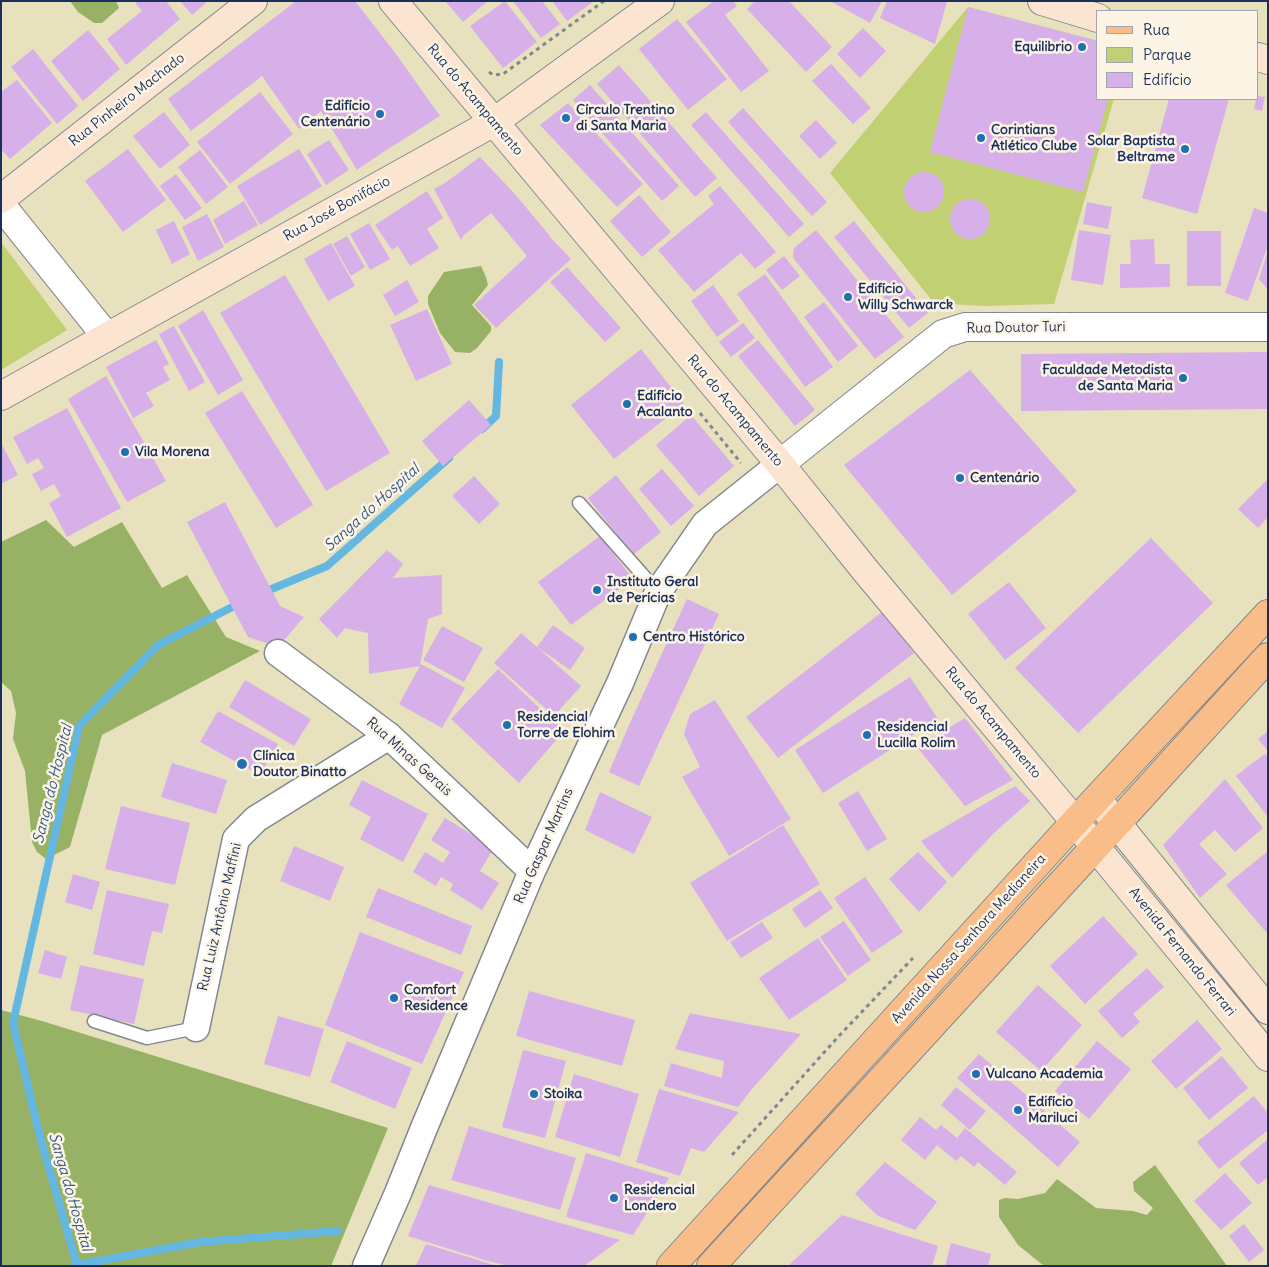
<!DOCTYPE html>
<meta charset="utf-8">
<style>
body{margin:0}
#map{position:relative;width:1269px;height:1267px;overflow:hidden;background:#e8e1be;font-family:Delius,sans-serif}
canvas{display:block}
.frame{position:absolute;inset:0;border:2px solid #1b2f5e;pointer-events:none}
.legend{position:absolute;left:1096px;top:10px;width:162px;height:90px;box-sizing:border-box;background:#fcf5e5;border:1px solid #a2a6af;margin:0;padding:6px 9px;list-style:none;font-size:15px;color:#1b2f5e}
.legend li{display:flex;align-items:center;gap:10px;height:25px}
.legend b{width:25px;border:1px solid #a2a6af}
</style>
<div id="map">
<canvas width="1269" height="1267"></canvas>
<div class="frame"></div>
<ul class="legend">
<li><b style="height:6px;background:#f8bd89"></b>Rua</li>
<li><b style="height:14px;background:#c0d073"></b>Parque</li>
<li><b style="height:14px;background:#d7afe9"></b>Edifício</li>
</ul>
</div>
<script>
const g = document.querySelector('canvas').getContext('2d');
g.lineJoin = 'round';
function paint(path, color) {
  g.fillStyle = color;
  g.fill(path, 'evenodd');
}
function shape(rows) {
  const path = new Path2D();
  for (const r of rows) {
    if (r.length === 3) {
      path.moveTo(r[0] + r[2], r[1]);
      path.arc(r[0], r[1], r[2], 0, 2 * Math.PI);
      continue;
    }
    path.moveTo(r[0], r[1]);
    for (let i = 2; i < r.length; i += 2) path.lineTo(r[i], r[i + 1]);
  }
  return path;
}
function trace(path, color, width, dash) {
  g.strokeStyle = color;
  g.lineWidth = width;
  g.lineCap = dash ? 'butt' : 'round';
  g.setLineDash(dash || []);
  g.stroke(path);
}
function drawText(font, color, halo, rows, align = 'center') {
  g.font = font + ' Delius,sans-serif';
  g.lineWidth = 5;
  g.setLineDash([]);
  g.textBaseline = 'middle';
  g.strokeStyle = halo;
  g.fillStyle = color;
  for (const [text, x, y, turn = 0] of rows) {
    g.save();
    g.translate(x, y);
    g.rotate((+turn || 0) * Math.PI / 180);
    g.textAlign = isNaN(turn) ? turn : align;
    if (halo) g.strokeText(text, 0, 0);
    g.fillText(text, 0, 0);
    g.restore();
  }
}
paint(shape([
 [968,7,1098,41,1098,99,1114,99,1054,304,983,306,934,303,830,173],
 [1,242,67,330,1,370]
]), '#c0d073');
paint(shape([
 [70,1,116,1,119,8,102,23,94,23,78,12],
 [481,266,486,277,488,285,472,305,491,326,491,331,477,348,470,353,455,352,440,333,428,304,428,296,444,272],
 [46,520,74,547,122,522,162,588,187,575,226,637,260,651,102,735,70,847,46,859,37,852,32,842,25,771,13,739,16,713,11,691,1,682,1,542],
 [1,1010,42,1021,388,1128,331,1266,1,1266],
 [1155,1165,1227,1266,1044,1266,1018,1245,999,1217,999,1200,1005,1198,1018,1199,1045,1193,1057,1179,1096,1208,1133,1211,1147,1215,1153,1208,1134,1191,1133,1182]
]), '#98b265');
trace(shape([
 [482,429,496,416,499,362],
 [262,593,327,566,449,458],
 [77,1265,200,1242,338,1231],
 [76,1266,77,1265,40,1137,13,1023,79,726,158,645,240,603]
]), '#64b7e0', 8);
paint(shape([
 [134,1,166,1,180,19,126,65,107,39,142,11],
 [180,1,208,1,192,15],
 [296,1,355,1,396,54,440,116,385,151,357,170,321,111,299,129,262,76,191,131,168,99],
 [445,1,488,1,463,22],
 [505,1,537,42,503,68,470,26],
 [513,1,542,1,560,24,541,38],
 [552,1,594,1,567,21],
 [714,1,733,1,737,6,725,15,769,71,741,92,686,22],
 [755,1,789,1,832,47,806,72,747,9],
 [830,1,882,1,870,23],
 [887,1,947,2,935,44,880,18],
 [968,7,1098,41,1098,99,1108,99,1083,192,930,152],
 [677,19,727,79,688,110,639,49],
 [863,28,886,51,860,78,837,54],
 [88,30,120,69,83,101,51,61],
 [33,49,78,106,57,124,11,67],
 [831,64,871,108,853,124,812,81],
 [619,65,717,178,695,197,597,84],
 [17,80,52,123,10,159,1,149,1,92],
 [590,85,679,186,662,201,573,100],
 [260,92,293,134,230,184,197,142],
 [1258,96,1265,97,1262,111,1254,109,1256,99,1258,99],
 [1169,99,1229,99,1197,214,1142,198],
 [568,103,643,184,617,207,540,125],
 [743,108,827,202,812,216,728,122],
 [164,112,190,145,160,169,133,136],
 [706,112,804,224,789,237,691,125],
 [816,120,837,143,820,159,799,136],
 [329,140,349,170,326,185,307,154],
 [128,149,166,200,123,232,85,181],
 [299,149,322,186,260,225,237,186],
 [200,150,228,187,206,204,178,167],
 [480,157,514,193,550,236,549,236,571,259,496,328,474,305,527,256,491,213,464,235,461,240,434,189,445,183],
 [924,192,20],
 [176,174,202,208,185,220,160,186],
 [720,186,776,252,755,269,741,253,694,292,658,250,714,204,708,196],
 [427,191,443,218,427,229,439,248,410,266,398,246,392,250,375,225],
 [639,195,671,232,642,257,610,221],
 [970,219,20],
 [244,201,258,225,225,244,213,220],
 [1087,202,1112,207,1108,229,1083,224],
 [1254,208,1268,213,1268,245,1248,301,1225,293],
 [207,214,224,247,198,261,182,227],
 [174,221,190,254,172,264,156,230],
 [854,221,928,313,909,328,834,237],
 [369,223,390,259,370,270,350,234],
 [816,230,904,337,875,359,793,258,794,248],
 [1079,230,1111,235,1103,285,1071,280],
 [1187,231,1221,231,1221,286,1187,286],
 [347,236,365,267,351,276,333,244],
 [1154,239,1155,264,1170,264,1170,287,1120,288,1120,264,1131,264,1130,240],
 [331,243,355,286,328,301,304,259],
 [1267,253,1268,254,1268,290,1259,279],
 [784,256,800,276,782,290,766,270],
 [567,267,621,328,605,342,550,282],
 [765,274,833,367,805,387,737,294],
 [285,275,390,453,326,491,220,313],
 [407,280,419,302,395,316,383,295],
 [713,285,739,321,717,337,691,301],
 [824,302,858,346,838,362,804,317],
 [427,309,452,364,416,381,390,325],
 [203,310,243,380,218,395,178,326],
 [743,323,755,338,731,357,719,342],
 [174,326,205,382,189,391,159,334],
 [156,340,169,364,163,367,170,380,146,393,154,406,133,418,106,367],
 [758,340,815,410,795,426,738,356],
 [641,349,684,404,614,459,571,405],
 [1268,352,1268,409,1021,411,1021,354],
 [970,370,1077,491,952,595,844,465],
 [106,376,166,481,127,502,68,399],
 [242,391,313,505,276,528,205,413],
 [469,400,491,425,443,466,422,441],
 [67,408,121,508,67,537,49,503,61,496,54,484,41,491,32,474,44,468,38,458,27,464,13,437],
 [691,415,734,466,699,496,656,445],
 [1,443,18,475,1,484],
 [662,469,694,506,671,526,639,489],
 [616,475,661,532,633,555,588,498],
 [474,476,500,504,479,524,452,496],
 [1268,479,1268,517,1258,528,1238,509],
 [225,502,280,606,304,617,278,647,248,637,187,522],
 [600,536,633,579,571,625,538,582],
 [1151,538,1213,603,1078,733,1015,668],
 [387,550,403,564,393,578,442,575,442,614,428,619,420,666,369,674,368,633,345,628,337,638,319,619],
 [1009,582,1046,628,1005,660,968,614],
 [687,599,719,614,639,786,609,772,629,725],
 [882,612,914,653,778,758,746,717],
 [553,625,585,648,570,670,537,647],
 [442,626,483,648,464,682,423,660],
 [521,633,581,686,554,716,494,663],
 [421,664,465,688,442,728,399,704],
 [498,669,564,731,519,783,451,719],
 [910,677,938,719,823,793,795,750],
 [245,680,311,719,294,746,229,707],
 [715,700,791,819,729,856,682,777,700,767,684,734,690,714],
 [218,711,278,744,260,775,200,742],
 [965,718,1013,780,965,806,917,747],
 [1268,731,1268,751,1258,739],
 [1265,754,1268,757,1268,817,1236,776,1251,764],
 [172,763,227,780,216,814,161,797],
 [1225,779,1263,828,1235,852,1215,830,1199,844,1227,874,1200,898,1163,845],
 [362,780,428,814,403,862,360,839,371,817,349,805],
 [1015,786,1030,801,993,834,952,878,921,841],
 [858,791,887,839,867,851,838,803],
 [600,792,652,817,634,854,585,830],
 [121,806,190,823,175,885,105,869],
 [445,818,494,848,480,871,499,883,482,910,450,890,453,884,441,877,436,886,413,872,425,852,443,863,450,852,431,840],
 [783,825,820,884,727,941,690,883],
 [294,846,344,867,330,901,280,881],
 [1268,851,1268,930,1266,932,1226,885],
 [918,852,947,882,919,912,889,879],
 [73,874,100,882,92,910,65,902],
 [865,877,903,932,872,953,834,898],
 [378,888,472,926,461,955,366,917],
 [107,890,169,904,162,933,152,931,144,966,93,954],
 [820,890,833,908,805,928,792,909],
 [1103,916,1138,954,1085,1004,1050,966],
 [844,921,871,960,848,976,820,937],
 [762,922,773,938,741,958,730,942],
 [360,932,464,972,422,1064,325,1025],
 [818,938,847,980,789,1020,759,978],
 [45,950,67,957,61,979,38,973],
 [80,965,144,979,134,1024,70,1010],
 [1147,968,1164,987,1133,1014,1140,1022,1122,1038,1098,1011],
 [1038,985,1082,1025,1041,1071,996,1032],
 [529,991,635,1020,622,1066,516,1036],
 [690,1013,704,1016,801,1034,751,1090,738,1107,664,1086,671,1063,722,1078,724,1061,675,1049],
 [278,1016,324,1029,310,1077,264,1064],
 [1197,1020,1222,1049,1176,1089,1151,1061],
 [347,1041,412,1068,395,1109,330,1082],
 [1097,1041,1131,1069,1089,1119,1055,1091],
 [523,1050,566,1061,545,1138,502,1127],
 [979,1054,1080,1142,1058,1167,957,1078],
 [1222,1056,1248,1088,1209,1120,1183,1088],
 [574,1074,639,1094,620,1157,555,1137],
 [956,1087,986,1111,970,1130,941,1105],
 [659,1089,739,1112,704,1152,691,1148,680,1176,636,1162],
 [1254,1096,1268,1113,1268,1130,1219,1169,1197,1142],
 [920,1117,936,1130,941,1125,957,1138,965,1128,1017,1172,1005,1185,978,1162,974,1167,961,1156,956,1161,937,1145,925,1160,901,1140],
 [469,1126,576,1158,560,1210,451,1180],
 [1268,1139,1268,1177,1258,1185,1239,1163],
 [586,1153,669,1178,633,1235,566,1217],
 [885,1162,937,1202,915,1230,878,1216,855,1194],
 [1225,1173,1252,1203,1221,1230,1194,1201],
 [429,1185,504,1207,620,1240,584,1266,509,1266,488,1261,408,1236],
 [842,1215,938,1246,932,1266,788,1266],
 [1244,1224,1264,1250,1249,1262,1229,1236],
 [951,1243,991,1254,988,1266,945,1266],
 [426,1244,494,1265,493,1266,416,1266]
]), '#d7afe9');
const service = shape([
 [579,503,658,592],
 [94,1021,147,1038,196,1028]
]);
const minor = shape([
 [278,653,389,736,532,871],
 [196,1028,236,839,256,819,389,736],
 [366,1266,398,1193,424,1128,532,871,620,683,658,592,705,524,780,464]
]);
const tertiary = shape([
 [1,205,107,337],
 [780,464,943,334,965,327,1268,327]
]);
const secondary = shape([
 [393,1,780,464,865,570,1057,800,1268,1057],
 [1042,1,1098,18],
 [1258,57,1268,60],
 [1,199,253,1],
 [1,396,494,122,660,1],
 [1097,799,1268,1010]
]);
const primary = shape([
 [671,1266,1075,822,1268,614],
 [711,1266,1117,823,1268,657]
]);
trace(service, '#82888e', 15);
trace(minor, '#82888e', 29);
trace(tertiary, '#82888e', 30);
trace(secondary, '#82888e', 30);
trace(primary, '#82888e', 30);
trace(shape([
 [489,72,493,75,503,74,604,1],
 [700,413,741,463],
 [732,1155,838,1037,913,958]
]), '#82888e', 3, [4, 4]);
trace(service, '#fff', 12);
trace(minor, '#fff', 26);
trace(tertiary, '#fff', 28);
trace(secondary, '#fce5d0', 28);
trace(primary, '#f8bd89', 28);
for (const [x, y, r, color] of [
 [1082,47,5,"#1f6fb2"],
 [380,114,5,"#1f6fb2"],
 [566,118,5,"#1f6fb2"],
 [981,138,5,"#1f6fb2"],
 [1185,149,5,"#1f6fb2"],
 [848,297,5,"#1f6fb2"],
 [1183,378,5,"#1f6fb2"],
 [627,404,5,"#1f6fb2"],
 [125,452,5,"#1f6fb2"],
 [960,478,5,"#1f6fb2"],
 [597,590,5,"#1f6fb2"],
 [633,637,5,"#1f6fb2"],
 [507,725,5,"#1f6fb2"],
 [867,735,5,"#1f6fb2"],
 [242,764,6,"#1f6fb2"],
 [394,998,5,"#1f6fb2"],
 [976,1074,5,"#1f6fb2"],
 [534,1094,5,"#1f6fb2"],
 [1018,1110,5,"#1f6fb2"],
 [614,1198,5,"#1f6fb2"]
]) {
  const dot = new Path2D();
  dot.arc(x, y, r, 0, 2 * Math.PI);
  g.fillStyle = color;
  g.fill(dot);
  trace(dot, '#fcf5e5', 2);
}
drawText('bold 14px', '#1b2f5e', '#fcf5e5', [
 ["Equilibrio",1072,47,"right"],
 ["Edifício",370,106,"right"],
 ["Centenário",370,122,"right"],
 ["Círculo Trentino",576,110],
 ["di Santa Maria",576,126],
 ["Corintians",991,130],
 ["Atlético Clube",991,146],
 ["Solar Baptista",1175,141,"right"],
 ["Beltrame",1175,157,"right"],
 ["Edifício",858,289],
 ["Willy Schwarck",858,305],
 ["Faculdade Metodista",1173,370,"right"],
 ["de Santa Maria",1173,386,"right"],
 ["Edifício",637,396],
 ["Acalanto",637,412],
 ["Vila Morena",135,452],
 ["Centenário",970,478],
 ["Instituto Geral",607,582],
 ["de Perícias",607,598],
 ["Centro Histórico",643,637],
 ["Residencial",517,717],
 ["Torre de Elohim",517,733],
 ["Residencial",877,727],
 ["Lucilla Rolim",877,743],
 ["Clínica",253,756],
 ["Doutor Binatto",253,772],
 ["Comfort",404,990],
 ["Residence",404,1006],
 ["Vulcano Academia",986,1074],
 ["Stoika",544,1094],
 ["Edifício",1028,1102],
 ["Mariluci",1028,1118],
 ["Residencial",624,1190],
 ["Londero",624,1206]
], 'left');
drawText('14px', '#1b2f5e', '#fcf5e5', [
 ["Rua Pinheiro Machado",127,100,-38],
 ["Rua do Acampamento",475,100,50],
 ["Rua José Bonifácio",337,209,-29],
 ["Rua Doutor Turi",1016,328,-1],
 ["Rua do Acampamento",735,411,50],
 ["Rua do Acampamento",993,723,50],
 ["Rua Minas Gerais",409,757,42],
 ["Rua Gaspar Martins",544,846,-66],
 ["Rua Luiz Antônio Maffini",220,917,-77],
 ["Avenida Nossa Senhora Medianeira",969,939,-48],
 ["Avenida Fernando Ferrari",1182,952,51]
]);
drawText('italic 15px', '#315885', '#fcf5e5', [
 ["Sanga do Hospital",372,508,-42],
 ["Sanga do Hospital",53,784,-76],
 ["Sanga do Hospital",70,1192,74]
]);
</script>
